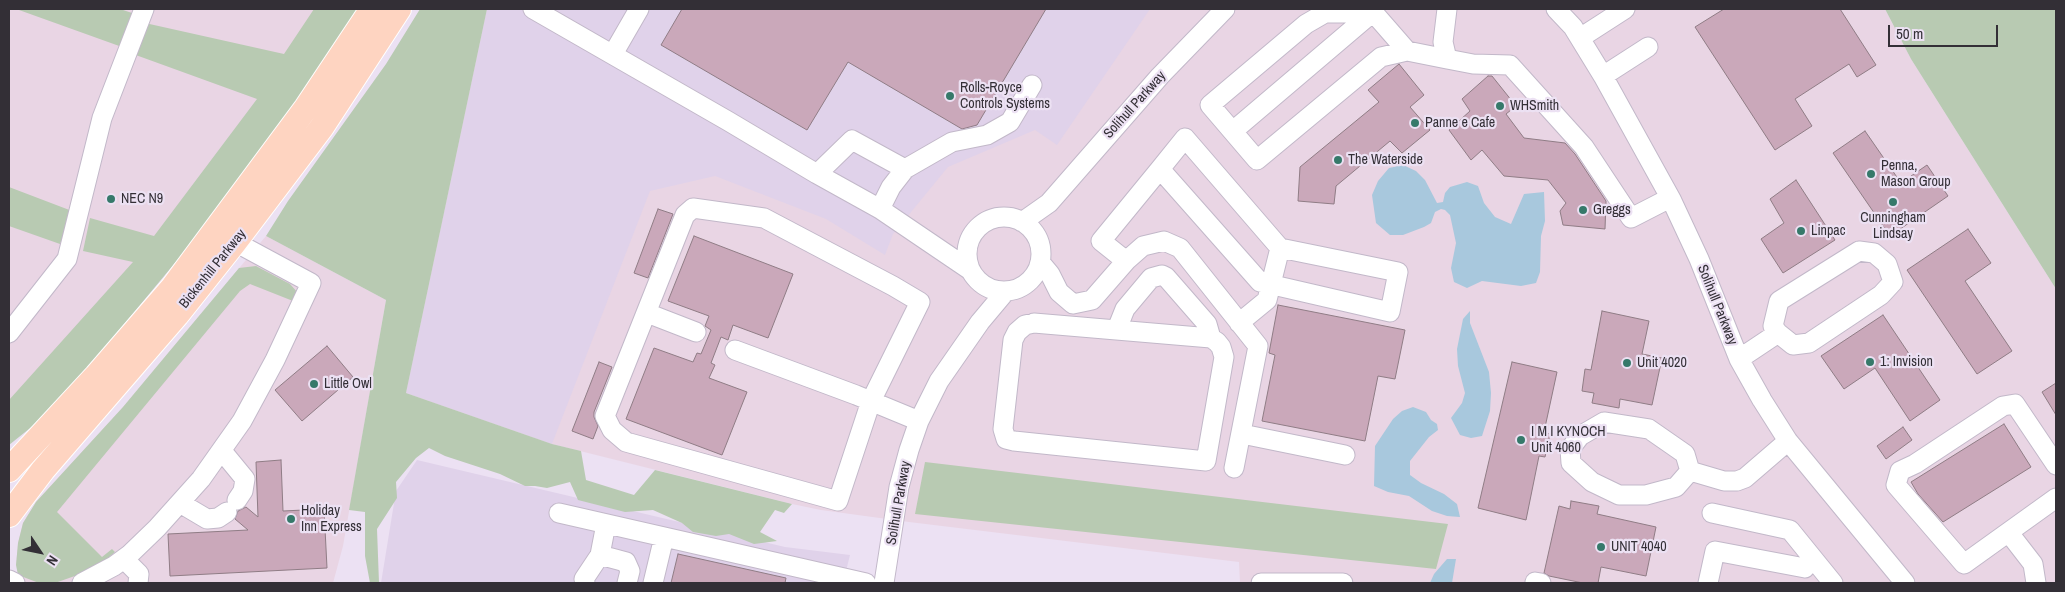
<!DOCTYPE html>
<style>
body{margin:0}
#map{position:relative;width:2065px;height:592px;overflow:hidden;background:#ece1f3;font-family:"Archivo Narrow",sans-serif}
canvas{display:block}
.frame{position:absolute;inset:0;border:10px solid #332f36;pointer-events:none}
.north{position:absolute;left:15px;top:527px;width:50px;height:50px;-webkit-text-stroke:4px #ece1f3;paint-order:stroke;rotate:124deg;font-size:14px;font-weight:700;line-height:20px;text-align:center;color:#332f36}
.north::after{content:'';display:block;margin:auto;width:18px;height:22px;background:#332f36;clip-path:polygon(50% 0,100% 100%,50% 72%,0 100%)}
.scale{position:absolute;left:1888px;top:25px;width:110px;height:22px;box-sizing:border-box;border:2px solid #332f36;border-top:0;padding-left:6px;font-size:15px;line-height:18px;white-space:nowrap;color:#332f36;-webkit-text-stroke:4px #ece1f3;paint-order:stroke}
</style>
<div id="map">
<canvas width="2065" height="592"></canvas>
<div class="frame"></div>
<div class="north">N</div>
<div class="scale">50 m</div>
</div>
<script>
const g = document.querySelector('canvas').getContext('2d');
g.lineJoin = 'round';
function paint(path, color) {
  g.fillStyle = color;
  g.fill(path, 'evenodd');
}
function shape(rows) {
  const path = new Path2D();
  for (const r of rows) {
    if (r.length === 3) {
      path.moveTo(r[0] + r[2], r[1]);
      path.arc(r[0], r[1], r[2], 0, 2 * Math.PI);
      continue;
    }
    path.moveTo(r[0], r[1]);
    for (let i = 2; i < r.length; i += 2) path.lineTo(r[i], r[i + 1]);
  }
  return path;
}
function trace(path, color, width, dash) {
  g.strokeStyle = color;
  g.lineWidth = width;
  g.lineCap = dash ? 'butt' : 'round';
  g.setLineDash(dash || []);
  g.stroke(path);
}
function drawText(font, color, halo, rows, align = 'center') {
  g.font = font + ' "Archivo Narrow",sans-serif';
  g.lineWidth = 4.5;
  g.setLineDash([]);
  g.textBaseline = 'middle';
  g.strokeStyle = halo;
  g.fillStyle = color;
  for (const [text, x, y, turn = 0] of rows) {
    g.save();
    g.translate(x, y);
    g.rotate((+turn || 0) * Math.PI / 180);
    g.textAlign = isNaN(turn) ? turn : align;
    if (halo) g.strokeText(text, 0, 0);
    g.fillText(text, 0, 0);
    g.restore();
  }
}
paint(shape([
 [9,9,340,9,9,437],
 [487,9,1885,9,1911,59,2056,289,2056,583,1240,583,1239,562,909,522,821,510,792,504,552,444,406,393],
 [266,236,386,300,343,546,333,583,23,583,16,565,18,543,23,523,36,502,123,407]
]), '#e9d5e4');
paint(shape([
 [487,9,1150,9,1057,145,1035,130,948,167,893,234,885,255,826,219,715,176,650,191,552,444,406,393],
 [417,460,785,547,850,555,843,583,381,583,396,491]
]), '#e0d2ea');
paint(shape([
 [19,9,120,9,132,13,122,47,19,10],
 [314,9,358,9,274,134,194,240,106,346,44,417,9,445,9,400,133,262,83,251,90,218,154,236,257,99,133,54,145,23,284,54],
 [420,9,487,9,406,393,552,444,581,451,586,480,634,495,655,470,792,504,784,513,775,510,760,532,777,541,754,544,729,534,716,536,693,532,682,523,653,510,625,512,578,500,570,482,547,488,535,486,525,486,500,474,445,456,429,448,416,458,396,482,397,498,377,529,379,583,370,583,365,556,365,512,349,510,386,300,266,236,288,201,386,64],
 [1885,9,2056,9,2056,289,1911,59],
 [9,187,72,211,60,244,9,226],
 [256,266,290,284,298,293,293,301,250,284,240,291,57,512,102,557,112,549,115,552,103,562,86,572,55,583,39,583,18,575,16,565,18,543,23,523,36,502,123,407,239,268],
 [925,462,1448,524,1436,569,915,514]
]), '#b8cab2');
paint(shape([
 [1403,165,1416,171,1425,180,1437,203,1443,202,1445,193,1450,187,1467,182,1478,186,1484,203,1495,217,1511,224,1524,194,1544,192,1545,221,1541,236,1540,272,1536,283,1521,286,1482,281,1467,288,1454,282,1451,268,1456,243,1450,215,1445,210,1441,209,1435,212,1431,223,1424,227,1403,235,1390,235,1376,223,1372,195,1378,181,1389,168],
 [1470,311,1470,323,1489,372,1491,393,1490,411,1482,436,1471,438,1460,435,1451,418,1462,403,1465,393,1458,366,1457,349,1463,319],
 [1413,407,1426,412,1431,420,1437,424,1438,430,1429,437,1410,461,1410,475,1421,483,1444,494,1457,504,1460,517,1447,516,1432,511,1409,496,1388,492,1374,486,1375,446,1393,419,1402,411],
 [1447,559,1456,559,1452,583,1430,583,1434,574]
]), '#a8c8dd');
const building = shape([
 [682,9,1046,9,977,125,962,129,848,62,807,130,661,45,682,9],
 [1724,9,1840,9,1876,65,1857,77,1849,64,1795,99,1812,126,1775,150,1695,27,1724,9],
 [1399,64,1424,95,1410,107,1430,130,1402,153,1390,141,1336,186,1334,204,1298,201,1300,167,1379,102,1368,90,1399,64],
 [1488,76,1492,76,1516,106,1506,114,1524,138,1565,143,1575,154,1606,201,1605,229,1563,225,1560,211,1566,203,1548,180,1504,176,1482,150,1471,160,1449,130,1470,111,1462,99,1488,76],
 [1865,131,1901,183,1927,165,1948,196,1890,236,1833,153,1865,131],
 [1796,180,1835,240,1783,273,1761,239,1784,223,1770,199,1796,180],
 [658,209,673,214,648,278,634,273,658,209],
 [1968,229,1991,263,1965,281,2012,351,1977,374,1907,270,1968,229],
 [694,236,793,274,768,338,733,325,728,340,721,337,711,363,715,365,709,378,747,392,722,455,626,419,654,348,693,362,697,353,701,354,711,330,705,326,709,316,668,301,694,236],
 [1278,305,1405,330,1395,379,1378,376,1365,441,1262,421,1275,355,1269,353,1278,305],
 [1602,311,1649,321,1642,354,1662,358,1652,405,1620,399,1619,408,1592,403,1594,393,1582,391,1585,369,1591,370,1602,311],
 [1883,315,1940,400,1910,421,1875,368,1844,389,1821,356,1883,315],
 [327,346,353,377,302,421,275,390,327,346],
 [599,362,612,367,594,412,594,417,598,426,593,439,572,431,599,362],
 [1512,362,1557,372,1544,432,1550,434,1545,457,1539,456,1526,520,1478,508,1512,362],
 [2056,383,2056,415,2042,392,2056,383],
 [2004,424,2031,467,1943,522,1918,494,1911,482,2004,424],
 [1903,427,1912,440,1886,459,1877,446,1903,427],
 [281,460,283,511,324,509,327,568,170,576,168,534,248,530,235,519,238,511,246,507,258,517,256,462,281,460],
 [1571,501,1599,506,1597,514,1656,527,1646,576,1601,567,1598,583,1583,583,1549,576,1544,573,1559,506,1570,509,1571,501],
 [678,554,786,578,785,583,671,583,678,554]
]);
paint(building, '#caa8ba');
trace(building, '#907d86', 1);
const minor = shape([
 [533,9,728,121,817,174,880,209,970,270],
 [1447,9,1443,42,1447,59,1473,64,1510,65,1584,147,1631,218,1670,198],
 [1556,9,1573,27,1603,76,1671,199,1699,259,1739,359,1762,400,1788,441,1905,583],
 [1580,38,1625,9],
 [1407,51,1373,12,1325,13,1306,24,1210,105,1257,160,1381,57,1407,51,1447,59],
 [613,54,639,9],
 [1603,76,1648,47],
 [1233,131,1373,12],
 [817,174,852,140,905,169],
 [693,208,764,218,893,286,920,302,871,401,838,501,626,442,612,430,605,416,685,215,693,208],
 [880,209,891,187,905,169,952,142,987,135,1010,122,1032,85],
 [1004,254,37],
 [1022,222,1049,203,1160,76,1225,9],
 [1859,251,1874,253,1887,264,1893,282,1881,295,1809,343,1793,345,1778,333,1773,326,1779,301,1859,251],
 [1126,261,1101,241,1160,169,1185,138,1280,248,1398,272,1390,312,1260,282,1160,169],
 [1040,262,1050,274,1059,292,1073,304,1092,300,1126,261,1143,246,1164,241,1180,248,1258,346,1234,468],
 [647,313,696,332],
 [1034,323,1211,338,1217,342,1221,347,1224,357,1206,461,1014,441,1006,439,1003,429,1013,340,1017,332,1025,325,1034,323],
 [1239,323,1267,300,1280,248],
 [1117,329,1125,309,1151,278,1162,275,1166,277,1207,324,1211,338],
 [9,333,67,259,102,118,144,9],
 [735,350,856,395,919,421],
 [1739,359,1778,333],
 [1604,422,1649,429,1685,454,1690,471,1676,487,1646,495,1619,495,1592,482,1571,463,1570,449,1580,436,1604,422],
 [1242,434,1345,455],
 [222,451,245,479,243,491,237,500],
 [2056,465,2015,404,2003,406,1915,464,1900,471,1896,485,1964,564,2056,498],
 [1690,471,1724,481,1737,481,1745,478,1788,441],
 [180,503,207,519,218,518,227,512],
 [559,513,866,583],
 [1712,513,1790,530,1833,583],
 [2009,533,2033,564,2036,583],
 [600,555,626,562,630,571,627,583],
 [124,559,139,574,138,583],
 [9,580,15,583],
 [1535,582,1541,583],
 [82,583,114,566,129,555,157,528,201,479,242,421,275,360,311,283,235,242],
 [585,583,584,579,600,555,606,524],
 [653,583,664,537],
 [884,583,899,487,909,450,919,421,939,381,980,322,1006,291],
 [1261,583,1343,583],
 [1708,583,1715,551,1805,568]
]);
const major = shape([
 [9,470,96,376,173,287,306,108,372,9],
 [9,515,43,470,177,315,235,242,322,127,399,9]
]);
trace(minor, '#c2b8c9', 21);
trace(major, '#fff', 26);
trace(minor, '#fff', 19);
trace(major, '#fed4c1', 24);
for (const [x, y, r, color] of [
 [950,96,5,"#36796a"],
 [1500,106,5,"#36796a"],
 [1415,123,5,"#36796a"],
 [1338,160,5,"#36796a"],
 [1871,174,5,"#36796a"],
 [111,199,5,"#36796a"],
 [1893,202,5,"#36796a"],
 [1583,210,5,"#36796a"],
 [1801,231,5,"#36796a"],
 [1870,362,5,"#36796a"],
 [1627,363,5,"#36796a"],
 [314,384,5,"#36796a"],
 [1521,440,5,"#36796a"],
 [291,519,5,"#36796a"],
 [1601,547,5,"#36796a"]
]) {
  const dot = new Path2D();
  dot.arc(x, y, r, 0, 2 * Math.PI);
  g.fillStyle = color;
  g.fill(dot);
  trace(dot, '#ece1f3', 2);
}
drawText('14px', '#332f36', '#ece1f3', [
 ["Rolls-Royce",960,88],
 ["Controls Systems",960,104],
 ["WHSmith",1510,106],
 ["Panne e Cafe",1425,123],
 ["The Waterside",1348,160],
 ["Penna,",1881,166],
 ["Mason Group",1881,182],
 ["NEC N9",121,199],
 ["Greggs",1593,210],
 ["Cunningham",1893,218,"center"],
 ["Lindsay",1893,234,"center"],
 ["Linpac",1811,231],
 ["1: Invision",1880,362],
 ["Unit 4020",1637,363],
 ["Little Owl",324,384],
 ["I M I KYNOCH",1531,432],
 ["Unit 4060",1531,448],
 ["Holiday",301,511],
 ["Inn Express",301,527],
 ["UNIT 4040",1611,547]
], 'left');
drawText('14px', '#332f36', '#ece1f3', [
 ["Solihull Parkway",1135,105,-48],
 ["Bickenhill Parkway",213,269,-51],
 ["Solihull Parkway",1717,305,68],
 ["Solihull Parkway",899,503,-80]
]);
</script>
